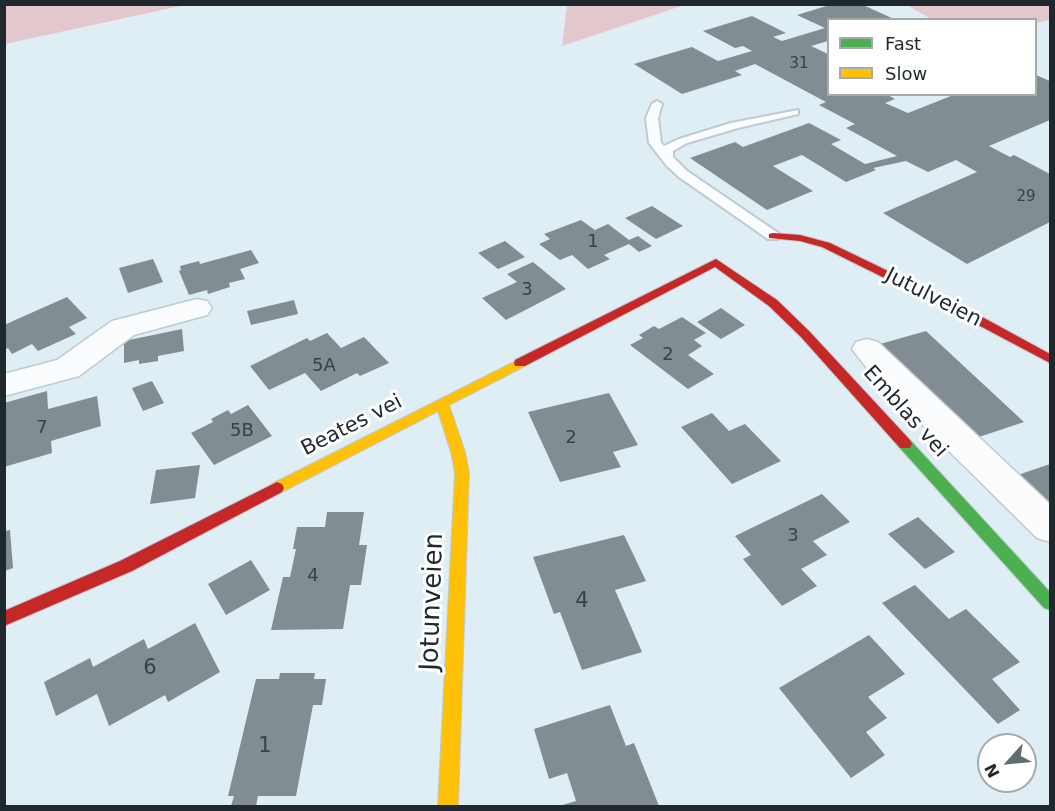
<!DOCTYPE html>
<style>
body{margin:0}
#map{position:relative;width:1055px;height:811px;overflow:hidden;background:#dfedf5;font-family:"DejaVu Sans",sans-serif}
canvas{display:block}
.frame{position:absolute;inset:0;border:6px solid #1e282d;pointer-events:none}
.legend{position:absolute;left:827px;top:18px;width:210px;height:78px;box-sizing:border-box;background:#fff;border:2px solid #a5a9ab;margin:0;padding:8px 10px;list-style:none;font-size:18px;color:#1e282d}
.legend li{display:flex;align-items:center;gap:12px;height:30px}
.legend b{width:30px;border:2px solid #a5a9ab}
.north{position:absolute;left:977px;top:733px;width:60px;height:60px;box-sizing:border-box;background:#fff;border:2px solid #a5a9ab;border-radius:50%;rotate:243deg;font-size:16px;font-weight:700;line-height:24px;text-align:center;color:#1e282d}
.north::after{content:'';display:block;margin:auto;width:21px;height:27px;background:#626d73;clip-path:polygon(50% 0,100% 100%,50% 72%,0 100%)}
</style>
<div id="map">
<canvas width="1055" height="811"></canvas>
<div class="frame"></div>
<ul class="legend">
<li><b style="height:8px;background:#4caf50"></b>Fast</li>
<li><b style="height:8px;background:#ffc107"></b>Slow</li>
</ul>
<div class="north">N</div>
</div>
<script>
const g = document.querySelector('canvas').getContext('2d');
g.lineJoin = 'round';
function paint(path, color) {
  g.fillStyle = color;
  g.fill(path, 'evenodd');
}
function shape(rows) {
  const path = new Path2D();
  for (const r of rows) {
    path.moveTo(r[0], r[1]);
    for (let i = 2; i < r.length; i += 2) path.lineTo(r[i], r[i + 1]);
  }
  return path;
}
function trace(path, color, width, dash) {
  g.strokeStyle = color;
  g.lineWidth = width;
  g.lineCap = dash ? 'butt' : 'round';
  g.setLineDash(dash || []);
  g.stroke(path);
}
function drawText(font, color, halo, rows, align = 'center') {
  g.font = font + ' "DejaVu Sans",sans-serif';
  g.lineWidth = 6;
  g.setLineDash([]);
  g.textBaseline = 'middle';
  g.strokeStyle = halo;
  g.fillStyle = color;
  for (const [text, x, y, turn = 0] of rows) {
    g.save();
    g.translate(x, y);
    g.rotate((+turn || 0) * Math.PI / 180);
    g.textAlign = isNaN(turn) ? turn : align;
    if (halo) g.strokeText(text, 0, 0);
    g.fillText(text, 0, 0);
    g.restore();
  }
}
paint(shape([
 [5,4,185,4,185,5,5,44],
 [567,5,567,4,694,5,681,6,562,46],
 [907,5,1050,5,1050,20,1036,23,1036,20,931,19]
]), '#e2c8cc');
paint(shape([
 [833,4,861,4,896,20,828,20,828,41,811,46,828,54,828,94,886,94,895,99,885,103,908,113,956,94,1036,94,1036,75,1050,81,1050,120,989,146,1010,157,1014,155,1050,174,1050,222,967,264,883,213,977,172,956,160,928,172,906,161,873,168,876,170,846,182,802,155,773,166,813,191,767,210,690,158,735,142,743,147,809,123,841,140,831,144,865,164,897,156,846,128,855,124,819,105,826,102,755,64,735,71,742,75,682,94,634,64,692,47,718,61,752,51,743,46,735,48,703,31,752,16,786,33,773,37,782,41,825,28,797,15],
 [652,206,683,226,656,239,625,218],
 [581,220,595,230,608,224,629,240,638,236,652,246,639,252,629,244,604,255,610,259,588,269,572,255,560,260,539,244,550,239,544,234],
 [505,241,525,257,498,269,478,253],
 [251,250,259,263,240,269,245,279,229,283,230,287,208,294,207,290,189,295,179,271,181,270,180,266,199,261,200,264],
 [153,259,163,282,128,293,119,268],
 [533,262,566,289,506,320,482,298,517,282,507,274],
 [67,297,87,318,69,327,76,334,38,351,32,344,12,354,8,348,4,350,4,325],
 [294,300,298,314,251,325,247,311],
 [721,308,745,325,721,339,697,322],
 [682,317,706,333,694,340,702,346,688,355,714,374,688,389,630,345,643,338,639,335,654,326,659,329],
 [182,329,184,351,158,356,158,361,139,364,139,360,124,363,124,341],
 [926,331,1024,422,970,440,873,346],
 [327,333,341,348,364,337,389,363,360,376,357,373,321,391,305,373,269,390,250,366,307,338,310,341],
 [152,381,164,403,143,411,132,388],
 [47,391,48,409,97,396,101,426,51,441,52,453,4,467,4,403],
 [609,393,638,445,613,452,621,467,560,482,528,412],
 [248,405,272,436,214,465,191,433,213,422,211,419,228,410,231,414],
 [712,413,729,431,745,424,781,461,732,484,681,427],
 [1050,464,1050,512,1015,476],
 [200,465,195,498,150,504,156,470],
 [822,494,850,522,813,541,827,555,801,569,817,586,782,606,743,559,751,555,735,536],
 [327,512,364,512,359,545,367,545,361,585,350,585,343,629,271,630,283,577,290,577,296,549,293,549,297,527,325,527],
 [918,517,955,552,925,569,888,534],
 [10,530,13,568,5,571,5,531],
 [624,535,646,581,615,590,642,652,582,670,560,612,554,614,533,557],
 [251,560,270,590,226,615,208,584],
 [915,585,949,619,966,609,1020,662,992,679,1020,710,998,724,882,603],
 [195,623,220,672,168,702,165,695,109,726,97,694,56,716,44,682,90,658,93,667,144,639,148,649],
 [869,635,905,674,868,697,887,718,866,732,885,755,851,778,779,688],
 [280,673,315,673,314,679,326,679,322,705,313,705,296,796,258,796,256,806,231,806,234,796,228,796,256,679,279,679],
 [610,705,626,746,634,743,659,806,559,806,576,801,567,773,549,779,534,729]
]), '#828d93');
const lane = shape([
 [657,101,662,104,658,118,661,143,664,146,679,139,731,123,798,110,798,114,738,128,687,143,673,151,673,157,687,171,778,233,780,236,778,239,768,239,679,177,667,166,649,143,646,118,652,104,657,101]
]);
const street = shape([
 [197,299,207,301,212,308,207,315,134,335,79,376,4,396,4,374,57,360,112,321,197,299],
 [867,339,878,342,1050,504,1050,542,1037,538,873,376,852,349,856,342,867,339]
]);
const fast = shape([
 [905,439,910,440,1050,592,1050,610,1044,608,900,448,898,444,900,440,905,439]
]);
const slow = shape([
 [520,359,525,360,526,363,525,366,449,405,465,452,469,473,458,806,438,806,455,473,451,452,438,411,282,492,277,494,272,492,270,488,272,484,520,359]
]);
const jam = shape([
 [773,233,800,235,830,243,973,312,1050,354,1050,363,965,318,822,247,800,241,769,238,769,234,773,233],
 [716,259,777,300,809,331,910,440,912,444,910,448,900,448,801,337,769,306,715,267,525,366,515,366,514,363,515,360,716,259],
 [277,482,282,484,284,488,282,492,132,571,4,626,4,611,120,561,277,482]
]);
trace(lane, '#bfcbd1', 4);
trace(street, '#bfcbd1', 3);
trace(fast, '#bfcbd1', 2);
trace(slow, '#bfcbd1', 2);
trace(jam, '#bfcbd1', 2);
paint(lane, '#fafcfe');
paint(street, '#fafcfe');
paint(fast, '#4caf50');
paint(slow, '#ffc107');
paint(jam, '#c62828');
drawText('15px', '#374146', null, [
 ["31",799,64],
 ["29",1026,197]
]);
drawText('18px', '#374146', null, [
 ["1",593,242],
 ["3",527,290],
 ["2",668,355],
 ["5A",324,366],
 ["7",42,428],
 ["5B",242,431],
 ["2",571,438],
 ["3",793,536],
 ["4",313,576]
]);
drawText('21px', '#1e282d', '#fff', [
 ["Jutulveien",933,298,27],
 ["Emblas vei",905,412,48],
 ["Beates vei",352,426,-27]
]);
drawText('21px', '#374146', null, [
 ["4",582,602],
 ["6",150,669],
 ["1",265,747]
]);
drawText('26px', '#1e282d', '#fff', [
 ["Jotunveien",433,602,-88]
]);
</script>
